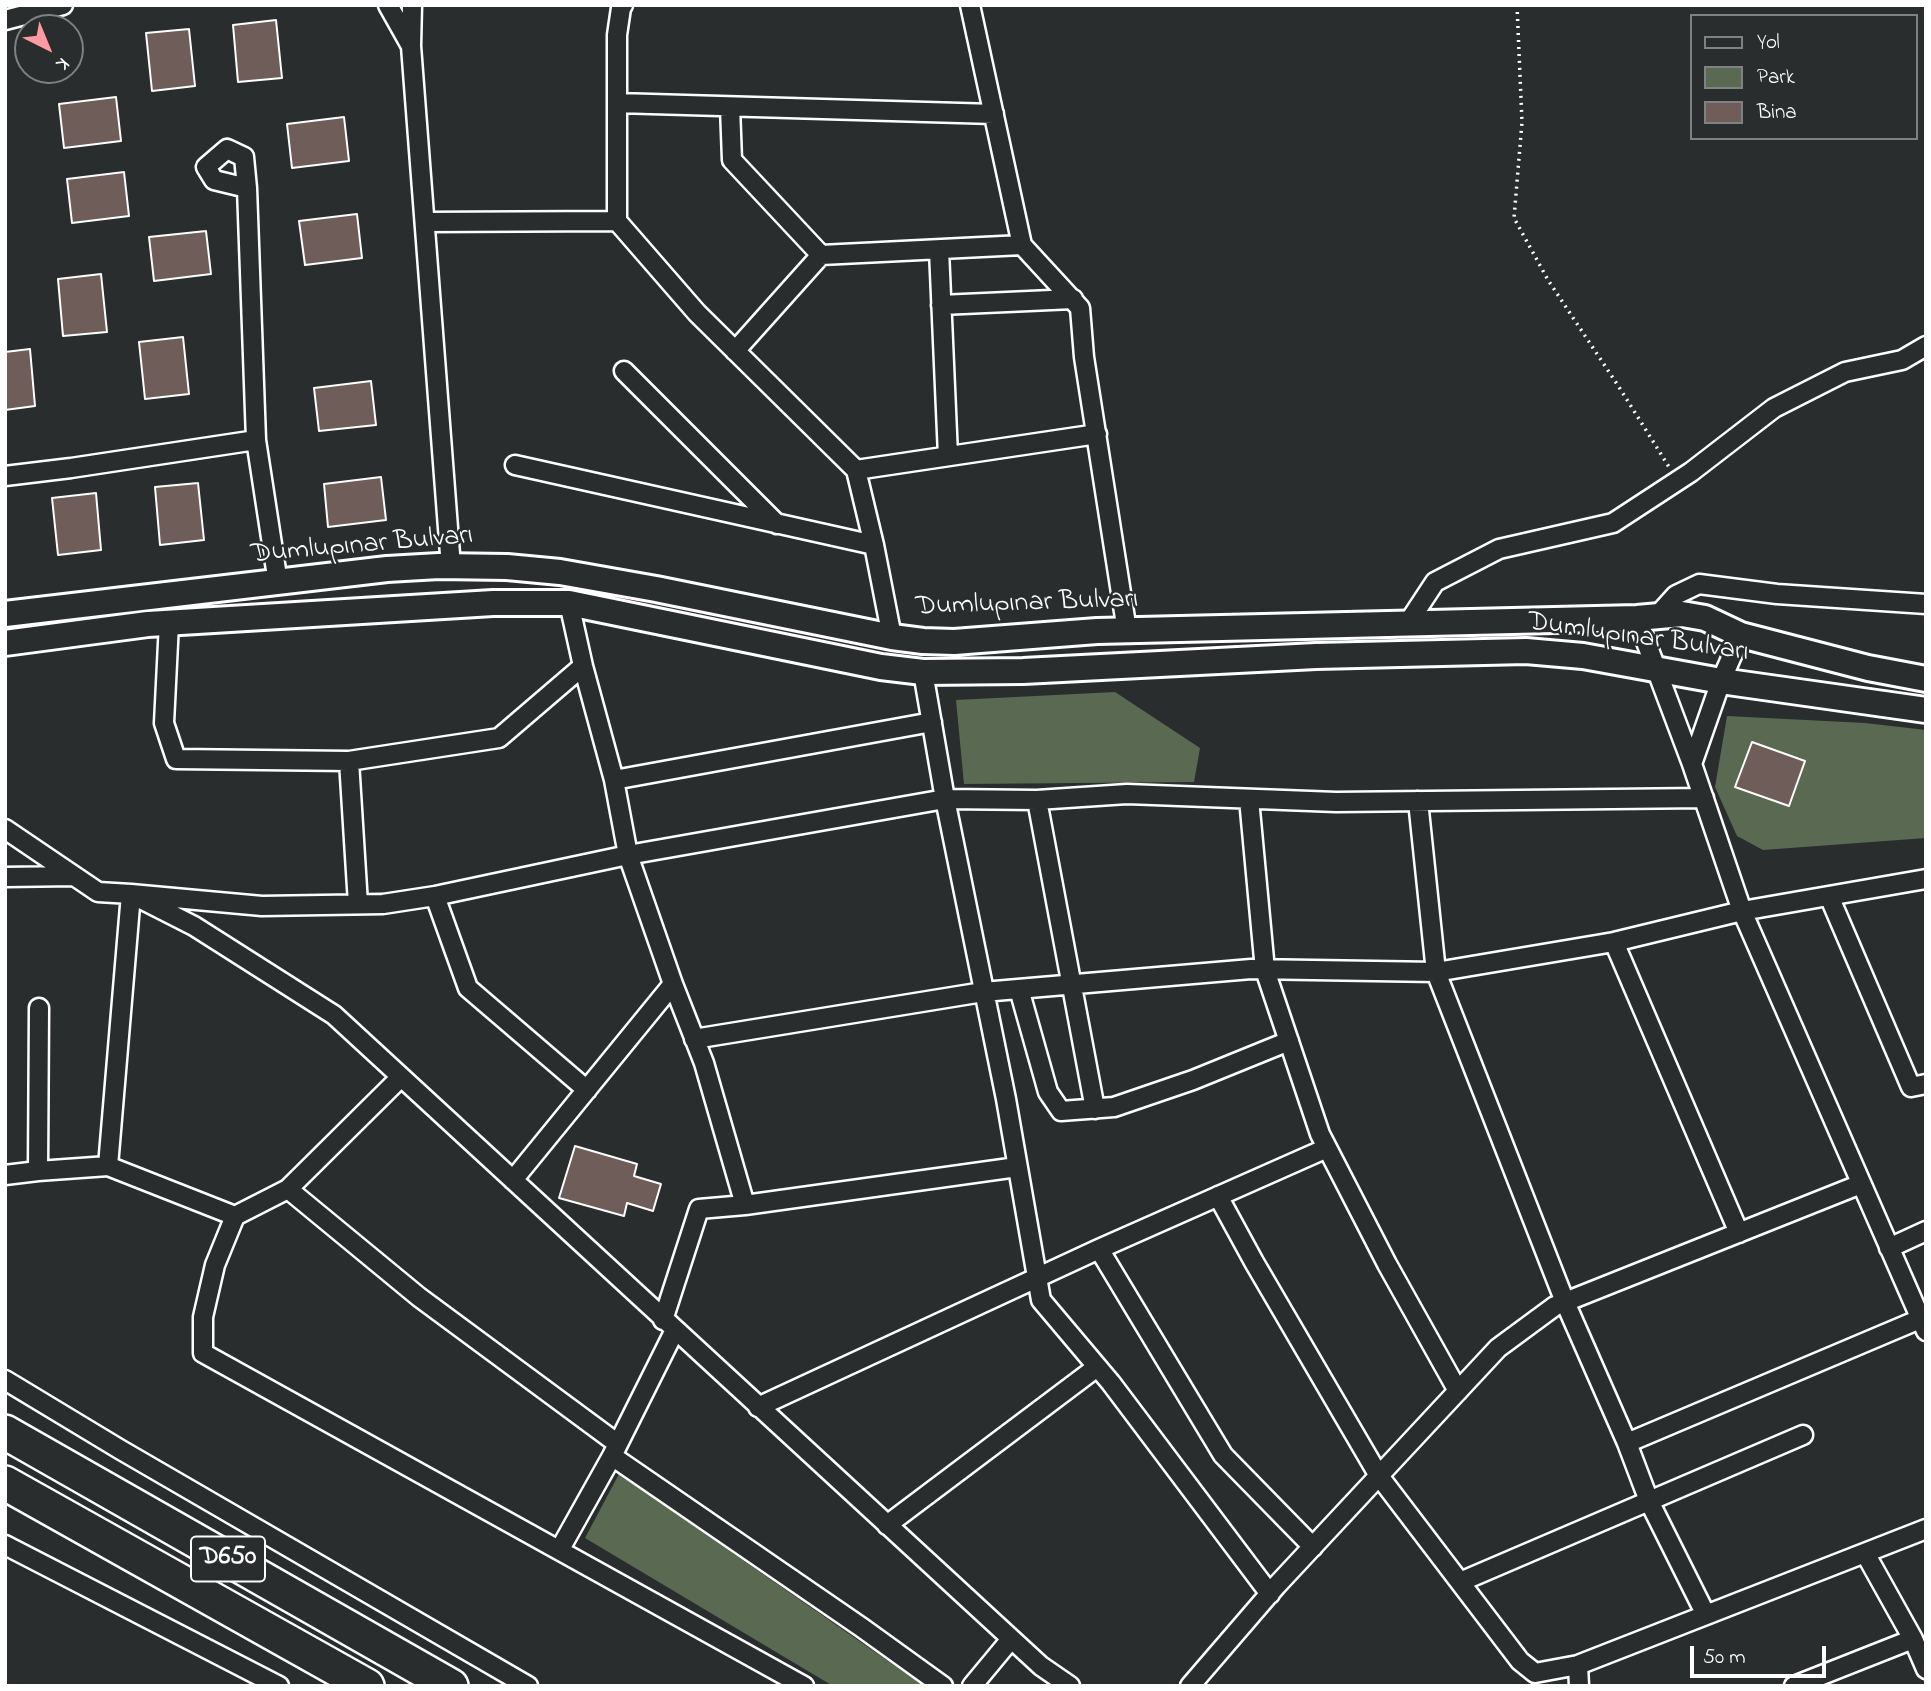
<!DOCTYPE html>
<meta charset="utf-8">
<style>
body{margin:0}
#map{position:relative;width:1931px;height:1691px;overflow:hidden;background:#2a2d2e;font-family:"Indie Flower",sans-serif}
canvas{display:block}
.frame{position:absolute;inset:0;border:7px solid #fff;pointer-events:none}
.legend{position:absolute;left:1690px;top:14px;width:228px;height:126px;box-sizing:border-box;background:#2a2d2e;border:2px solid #7f8182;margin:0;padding:9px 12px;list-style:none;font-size:21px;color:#fff}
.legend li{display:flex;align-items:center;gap:14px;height:35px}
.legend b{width:35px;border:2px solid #7f8182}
.north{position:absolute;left:14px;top:14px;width:70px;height:70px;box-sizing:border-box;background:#2a2d2e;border:2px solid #7f8182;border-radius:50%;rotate:137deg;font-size:19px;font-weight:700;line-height:28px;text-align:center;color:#fff}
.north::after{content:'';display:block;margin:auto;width:24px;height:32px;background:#ff9aa2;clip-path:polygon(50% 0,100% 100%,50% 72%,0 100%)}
.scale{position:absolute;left:1690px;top:1646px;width:136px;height:32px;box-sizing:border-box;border:4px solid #fff;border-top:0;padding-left:9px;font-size:21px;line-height:24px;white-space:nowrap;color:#fff;-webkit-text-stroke:5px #2a2d2e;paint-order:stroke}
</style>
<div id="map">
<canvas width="1931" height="1691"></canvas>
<div class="frame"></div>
<ul class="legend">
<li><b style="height:9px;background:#2a2d2e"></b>Yol</li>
<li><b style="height:19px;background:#5a6951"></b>Park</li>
<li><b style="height:19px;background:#6f5d59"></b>Bina</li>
</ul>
<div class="north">K</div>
<div class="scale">50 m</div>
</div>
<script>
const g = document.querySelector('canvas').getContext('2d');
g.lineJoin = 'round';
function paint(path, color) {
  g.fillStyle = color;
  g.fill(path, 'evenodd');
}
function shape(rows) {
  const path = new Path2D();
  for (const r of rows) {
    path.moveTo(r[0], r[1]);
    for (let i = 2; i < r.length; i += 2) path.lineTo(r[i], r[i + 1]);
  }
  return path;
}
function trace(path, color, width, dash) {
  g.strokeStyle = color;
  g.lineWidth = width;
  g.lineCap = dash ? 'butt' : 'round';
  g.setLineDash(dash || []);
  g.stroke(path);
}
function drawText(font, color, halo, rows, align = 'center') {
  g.font = font + ' "Indie Flower",sans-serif';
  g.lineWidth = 5;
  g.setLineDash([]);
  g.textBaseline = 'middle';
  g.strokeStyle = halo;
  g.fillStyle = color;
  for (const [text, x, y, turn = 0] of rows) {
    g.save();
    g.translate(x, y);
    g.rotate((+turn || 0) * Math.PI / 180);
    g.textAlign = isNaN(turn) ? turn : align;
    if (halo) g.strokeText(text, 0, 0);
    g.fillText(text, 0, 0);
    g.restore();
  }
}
paint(shape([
 [1115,692,1200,748,1194,782,964,784,956,700],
 [1727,716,1865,723,1926,730,1926,838,1763,850,1737,836,1715,787],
 [619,1474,924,1686,833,1686,585,1538]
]), '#5a6951');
const building = shape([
 [276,20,282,78,238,82,233,25,276,20],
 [189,29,195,86,152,91,146,33,189,29],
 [116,97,121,141,64,148,59,104,116,97],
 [344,117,349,161,292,168,287,124,344,117],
 [124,172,129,216,72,223,67,179,124,172],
 [357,214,362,258,305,265,299,221,357,214],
 [206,231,211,274,154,281,149,237,206,231],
 [101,274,107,332,63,336,58,279,101,274],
 [183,337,189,394,145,399,139,342,183,337],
 [30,349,35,406,5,410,5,352,30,349],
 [371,381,376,425,319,431,314,388,371,381],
 [381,477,386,520,328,527,324,484,381,477],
 [198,483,204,540,160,545,155,487,198,483],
 [96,493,101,550,58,555,52,498,96,493],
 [1752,742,1805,761,1789,806,1735,787,1752,742],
 [575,1146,637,1164,634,1176,661,1184,653,1211,627,1203,624,1216,559,1198,575,1146]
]);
paint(building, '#6f5d59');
trace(building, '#fff', 2);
const street = shape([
 [388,5,411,46,451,567],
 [623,5,621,8,617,35,617,221,697,313,856,470,874,545,892,637],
 [970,5,1022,245,1080,308,1084,357,1127,631],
 [5,20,63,5],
 [411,46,412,5],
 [617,103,994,114],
 [730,107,732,160,821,255],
 [247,188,214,180,206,167,227,149,244,157,247,188,256,440,278,583],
 [425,222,617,221],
 [939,250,948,456],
 [941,305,1073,299],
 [735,351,821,255,1022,245],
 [624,371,777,524],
 [515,465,874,545],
 [856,470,1097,434],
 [5,476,71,468,256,440],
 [569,603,583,666,614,780,628,855,673,984,704,1063,745,1205],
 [1658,615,1676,595,1699,584,1777,594,1926,604],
 [1637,618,1692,764],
 [169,623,164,723,176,759,349,761,499,738,583,666],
 [1408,623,1435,582,1499,549,1613,523,1691,472,1774,408,1845,372,1902,360,1926,346],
 [1741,635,1721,681,1692,764,1742,911,1926,1331],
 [923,672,945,799,1006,1099,1041,1300,1111,1383,1270,1594],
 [349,761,358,904],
 [614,780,932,722],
 [1249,799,1265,970,1320,1134,1387,1264,1458,1391],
 [1037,800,1095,1109],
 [1418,801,1436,972,1565,1302,1627,1443,1649,1501,1706,1615],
 [5,829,98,892,131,894,194,926,334,1015,1041,1666,1070,1686],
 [5,877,74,876],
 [435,896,468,988,587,1090],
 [1829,896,1911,1087,1926,1084],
 [1614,942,1739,1233],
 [1019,989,1048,1092,1061,1111,1114,1107,1193,1080,1289,1041],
 [694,1039,983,992,1251,969,1436,972,1614,942,1742,911,1926,879],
 [401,1077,288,1189,235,1216,215,1265,203,1317,203,1353,804,1686],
 [108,1166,235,1216],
 [38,1171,39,1008],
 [5,1175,38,1171,108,1166,131,894,262,906,383,904,435,896,628,855,945,799,1037,800,1127,794,1336,802,1704,798],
 [513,1180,673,984],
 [288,1189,419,1297,618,1444],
 [1218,1196,1254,1262,1379,1476,1520,1661,1535,1673,1578,1665,1926,1529],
 [1889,1248,1926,1231],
 [1099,1249,1223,1455,1313,1547],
 [663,1320,699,1209,745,1205,1017,1167],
 [5,1380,121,1450,528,1686],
 [758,1407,1099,1249,1327,1148],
 [1627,1443,1920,1319],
 [612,1456,861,1627,943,1686],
 [887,1525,1097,1367],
 [5,1545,279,1686],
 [560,1549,612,1456,675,1330],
 [1865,1553,1913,1639,1926,1669],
 [1460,1582,1803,1435],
 [1578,1665,1579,1686],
 [972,1686,1011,1639],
 [1190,1686,1277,1585,1498,1348,1555,1306,1861,1184],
 [1794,1686,1913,1639]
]);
const secondary = shape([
 [5,614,387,569,439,566,507,567,560,572,656,589,892,637,923,641,954,642,1097,631,1637,618,1682,614,1705,618,1741,635,1868,668,1926,679],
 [5,643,148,624,493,603,569,603,881,667,923,672,1023,671,1316,656,1526,651,1583,656,1721,681,1926,710]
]);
const highway = shape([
 [5,1432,451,1686],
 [5,1483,367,1686]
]);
trace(street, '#fff', 23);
trace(secondary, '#fff', 30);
trace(highway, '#fff', 38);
trace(shape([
 [1517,5,1522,122,1514,218,1548,280,1619,387,1669,467]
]), '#fff', 3.5, [2, 5]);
trace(street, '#2a2d2e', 18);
trace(secondary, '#2a2d2e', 24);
trace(highway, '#2a2d2e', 33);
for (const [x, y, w] of [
 [228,1559,74]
]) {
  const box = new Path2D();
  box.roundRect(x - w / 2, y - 22.5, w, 45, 5);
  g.fillStyle = '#2a2d2e';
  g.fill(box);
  trace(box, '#fff', 2);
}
drawText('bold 26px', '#fff', null, [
 ["D650",228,1559]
]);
drawText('28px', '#fff', '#2a2d2e', [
 ["Dumlupınar Bulvarı",362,547,-5],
 ["Dumlupınar Bulvarı",1027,605,-2],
 ["Dumlupınar Bulvarı",1638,639,8]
]);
</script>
